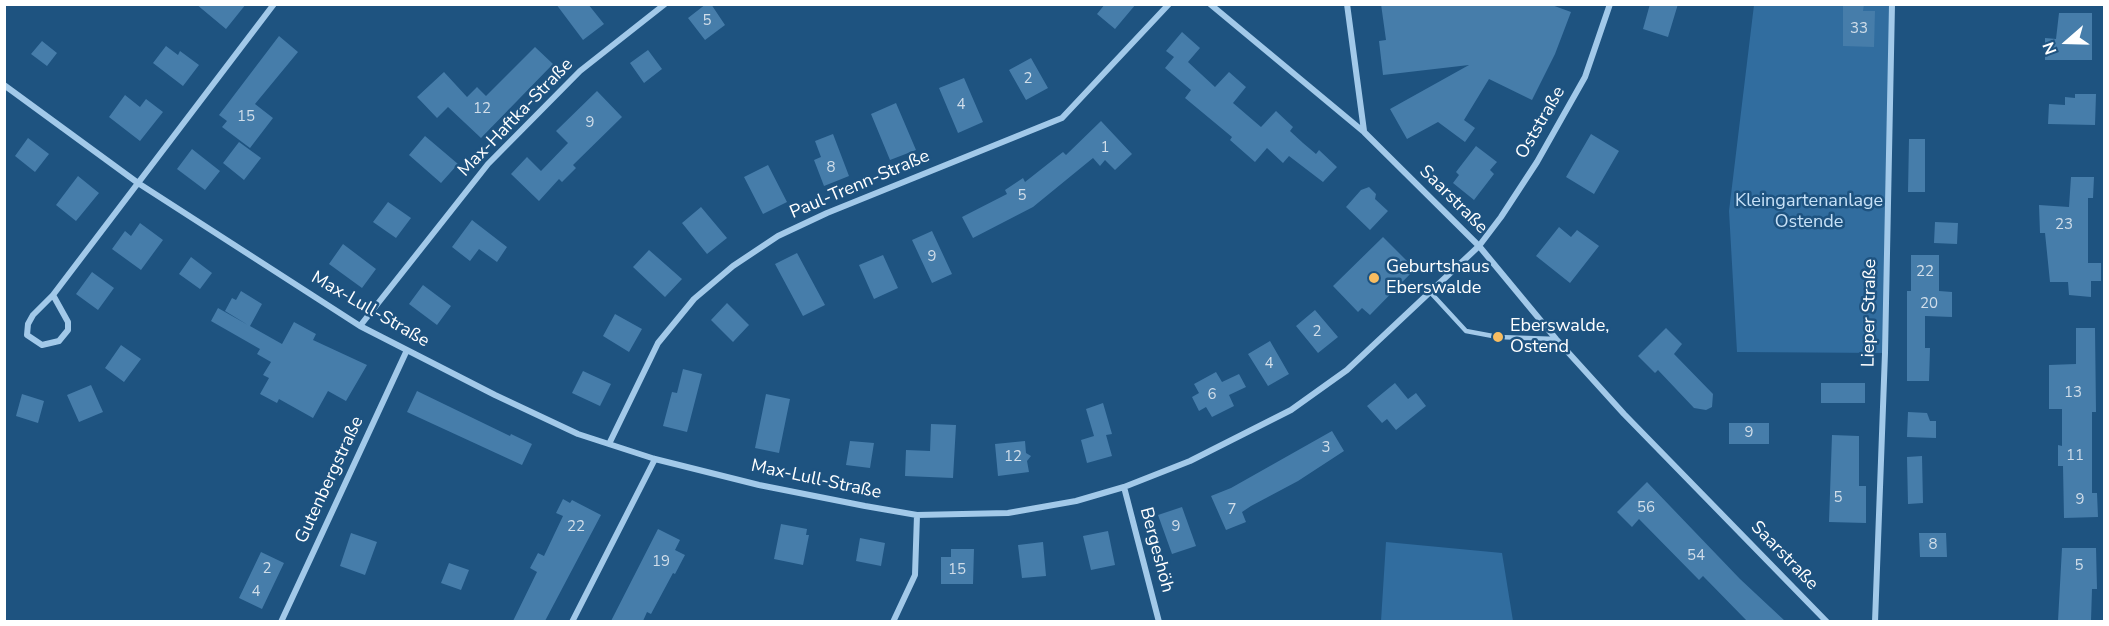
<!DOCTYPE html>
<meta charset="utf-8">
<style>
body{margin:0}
#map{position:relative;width:2109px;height:626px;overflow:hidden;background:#1e5380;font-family:"Nunito Sans",sans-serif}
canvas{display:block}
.frame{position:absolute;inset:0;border:6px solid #fff;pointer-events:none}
.north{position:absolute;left:2037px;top:12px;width:60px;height:60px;-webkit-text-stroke:4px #1e5380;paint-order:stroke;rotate:250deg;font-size:16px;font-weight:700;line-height:24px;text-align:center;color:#fff}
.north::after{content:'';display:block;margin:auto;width:21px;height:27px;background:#fff;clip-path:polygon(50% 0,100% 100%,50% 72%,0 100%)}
</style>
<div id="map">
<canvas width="2109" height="626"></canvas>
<div class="frame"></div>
<div class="north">N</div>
</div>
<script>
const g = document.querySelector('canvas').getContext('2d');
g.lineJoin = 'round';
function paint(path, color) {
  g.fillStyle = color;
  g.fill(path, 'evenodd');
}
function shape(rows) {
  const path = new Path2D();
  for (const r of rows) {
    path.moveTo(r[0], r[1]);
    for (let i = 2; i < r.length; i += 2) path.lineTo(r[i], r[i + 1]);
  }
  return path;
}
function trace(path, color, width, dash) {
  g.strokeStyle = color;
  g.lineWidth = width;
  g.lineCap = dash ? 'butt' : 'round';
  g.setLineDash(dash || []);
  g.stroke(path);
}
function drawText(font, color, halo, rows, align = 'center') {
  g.font = font + ' "Nunito Sans",sans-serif';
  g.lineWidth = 5;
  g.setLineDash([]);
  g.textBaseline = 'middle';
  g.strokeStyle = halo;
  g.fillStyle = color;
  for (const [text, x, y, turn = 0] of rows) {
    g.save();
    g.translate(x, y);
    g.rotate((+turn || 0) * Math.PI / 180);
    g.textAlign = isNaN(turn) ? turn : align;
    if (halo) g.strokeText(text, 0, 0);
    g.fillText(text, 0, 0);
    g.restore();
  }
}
paint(shape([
 [1754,5,1890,5,1885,353,1737,352,1729,211],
 [1386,542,1502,553,1513,621,1381,621]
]), '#316d9f');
paint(shape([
 [196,4,246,4,226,29],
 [556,4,588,4,604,24,583,40],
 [706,4,711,4,725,25,705,40,688,18],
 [1105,4,1136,4,1115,29,1097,14],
 [1381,4,1549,4,1571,12,1555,54,1532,100,1489,79,1464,120,1475,128,1465,142,1438,122,1407,139,1390,109,1469,65,1383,75,1379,41,1386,40],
 [1650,4,1678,4,1668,37,1643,29],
 [1843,4,1864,4,1863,11,1875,11,1874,47,1843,46],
 [2059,13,2092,13,2092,60,2045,60,2045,38,2056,39],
 [1182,32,1200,48,1188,62,1215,87,1229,72,1246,87,1233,103,1261,127,1276,111,1293,127,1290,131,1303,143,1316,154,1319,150,1337,167,1323,182,1289,156,1283,163,1267,148,1255,162,1230,140,1232,137,1185,98,1191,90,1165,68,1174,57,1166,51],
 [279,36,298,52,255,104,273,118,250,148,222,127,227,121,219,115],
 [42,41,57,53,47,66,31,54],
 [166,46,178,55,180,51,199,65,183,86,153,63],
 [535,47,553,64,481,138,448,107,437,118,417,97,444,72,467,97,477,87,486,96],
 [648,50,662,69,644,83,630,63],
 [1031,58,1048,88,1026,100,1009,70],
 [964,78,983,122,958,133,939,88],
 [597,91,622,117,573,165,576,168,562,182,559,179,539,201,511,174,527,157,541,171,568,143,556,131],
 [2075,94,2096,94,2095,125,2048,124,2049,104,2065,105,2065,97,2075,98],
 [125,95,140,107,146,99,163,112,140,141,109,117],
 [896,103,916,150,890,160,871,114],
 [1101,121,1132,154,1115,170,1105,160,1100,166,1093,158,1033,207,973,238,962,217,1007,194,1005,190,1023,178,1025,182,1063,152,1066,155],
 [833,134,849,176,824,186,814,160,821,157,815,141],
 [1591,134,1619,151,1594,194,1566,177],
 [425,136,458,164,441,183,409,155],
 [28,138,49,154,35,172,15,156],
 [1909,139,1925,139,1925,192,1908,192],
 [239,142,261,158,244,180,223,163],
 [1476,146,1497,162,1490,170,1494,174,1474,200,1453,183,1459,175,1456,172],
 [192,149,220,171,205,190,177,169],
 [768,165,787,202,763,214,744,177],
 [78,176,99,193,76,221,56,205],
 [2071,177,2094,177,2093,198,2088,198,2088,263,2101,263,2101,281,2091,281,2091,297,2069,295,2068,282,2050,282,2045,233,2040,233,2039,205,2069,207],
 [1369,187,1376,194,1375,199,1388,211,1370,230,1346,207,1361,190],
 [388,202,411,218,396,238,373,222],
 [701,207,727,238,707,254,682,223],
 [472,220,507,247,497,262,479,249,470,261,452,247],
 [1935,222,1958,223,1957,244,1934,243],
 [140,223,163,240,141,270,112,249,125,231,131,236],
 [1559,227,1571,237,1577,230,1599,246,1570,283,1536,256],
 [932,231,952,274,932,283,912,240],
 [1383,237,1415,269,1370,315,1362,308,1358,312,1333,286],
 [343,244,376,269,362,288,329,264],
 [649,250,682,279,665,297,633,267],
 [797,253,825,305,803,316,775,264],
 [883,255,898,288,874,299,859,265],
 [1911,255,1939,255,1939,291,1952,292,1952,317,1925,316,1925,348,1930,348,1929,381,1907,381,1907,291,1911,291],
 [191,257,212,273,200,289,179,274],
 [92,272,114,288,98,310,76,294],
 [423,285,451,306,437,325,409,304],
 [241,291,262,304,250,326,282,344,294,322,316,334,313,340,367,365,346,401,328,391,313,418,279,399,277,403,260,394,269,378,263,375,271,362,257,354,260,349,211,321,218,308,248,325,225,311,232,298,236,300],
 [727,303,749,325,733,342,711,320],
 [1315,310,1338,337,1318,353,1296,326],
 [615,314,642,329,629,352,603,336],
 [1666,328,1682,344,1674,354,1713,394,1712,407,1706,410,1694,408,1658,370,1655,373,1638,356],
 [2076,328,2095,328,2096,412,2092,412,2092,493,2097,493,2098,517,2064,518,2063,466,2058,466,2058,445,2062,446,2062,409,2049,409,2049,365,2076,364],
 [1270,341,1289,374,1268,386,1248,354],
 [121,345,141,359,124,382,105,368],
 [683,369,702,374,687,432,663,426,672,392,677,393],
 [583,371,611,384,600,406,572,393],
 [1216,372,1222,382,1239,374,1246,387,1229,395,1234,406,1212,417,1206,407,1199,411,1192,397,1199,393,1194,384],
 [1395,383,1408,399,1416,393,1426,406,1396,430,1387,419,1382,423,1367,406],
 [1821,383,1865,383,1865,403,1821,403],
 [91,385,103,412,79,422,67,395],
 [417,391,510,436,511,434,532,444,522,465,407,412],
 [22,394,44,401,38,423,16,416],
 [766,394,790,399,779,453,755,448],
 [1103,403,1112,434,1106,435,1112,456,1087,463,1081,440,1094,436,1086,409],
 [1908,412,1927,413,1930,421,1936,421,1936,438,1907,437],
 [1729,423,1769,423,1769,444,1729,444],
 [931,424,956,425,953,478,905,476,906,450,930,451],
 [1332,431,1344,451,1298,481,1251,506,1242,512,1246,522,1226,530,1211,496,1231,488],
 [1832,435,1859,436,1859,486,1866,486,1866,523,1829,522],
 [850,441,874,443,870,468,846,465],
 [1025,441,1026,453,1031,456,1027,461,1029,472,998,476,995,444],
 [1922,456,1923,503,1908,504,1907,457],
 [1647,482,1740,579,1785,621,1747,621,1703,576,1699,580,1639,519,1632,527,1617,512],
 [563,499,570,503,572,500,601,515,545,621,513,621,537,572,530,568,538,553,544,556,563,516,556,513],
 [1182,507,1196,546,1172,554,1158,515],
 [781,524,807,529,806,535,809,535,803,565,774,559],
 [658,529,680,540,675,550,685,555,675,574,673,573,651,614,647,612,643,621,611,621],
 [1108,531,1115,565,1091,570,1083,536],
 [351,533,377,542,365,575,340,566],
 [1919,533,1946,533,1947,557,1920,557],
 [860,538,885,543,881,566,856,561],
 [1043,542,1046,576,1022,578,1018,545],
 [2062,548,2096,548,2097,589,2092,589,2091,621,2058,621],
 [951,549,974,549,973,584,941,584,941,557,951,557],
 [261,552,284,563,262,609,239,598],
 [449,563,469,570,461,590,441,583]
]), '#467daa');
trace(shape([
 [1431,293,1466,331,1498,337,1556,339]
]), '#a2c9e9', 4.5);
trace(shape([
 [1210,4,1364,132,1479,246,1556,339,1624,414,1827,622],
 [1347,4,1364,131],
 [4,85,138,183,360,326,495,395,578,434,655,459,759,485,865,506,917,515,1008,513,1076,501,1124,487,1190,461,1291,410,1347,370,1479,246,1501,217,1537,162,1585,77,1610,4],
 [53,295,68,322,68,330,59,341,42,345,27,335,28,324,33,315,53,295,274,4],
 [360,326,488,164,580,71,665,4],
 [609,444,658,343,694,299,733,266,778,236,827,213,1062,118,1169,4],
 [1124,487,1159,622],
 [281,622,407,350],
 [572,622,655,459],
 [893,622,915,575,917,515],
 [1875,622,1885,353,1892,4]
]), '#a2c9e9', 6);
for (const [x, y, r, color] of [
 [1374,278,6,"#f8bd61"],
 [1498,337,6,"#f8bd61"]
]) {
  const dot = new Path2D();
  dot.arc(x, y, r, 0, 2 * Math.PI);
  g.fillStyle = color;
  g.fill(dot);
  trace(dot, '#1e5380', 2);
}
drawText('15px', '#d1deea', null, [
 ["5",707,21],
 ["33",1859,29],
 ["2",1028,79],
 ["4",961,105],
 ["12",482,109],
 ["15",246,117],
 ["9",590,123],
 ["1",1105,148],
 ["8",831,168],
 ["5",1022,196],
 ["23",2064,225],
 ["9",932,257],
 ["22",1925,272],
 ["20",1929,304],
 ["2",1317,332],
 ["4",1269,364],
 ["13",2073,393],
 ["6",1212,395],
 ["9",1749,433],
 ["3",1326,448],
 ["11",2075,456],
 ["12",1013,457],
 ["5",1838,498],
 ["9",2080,500],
 ["56",1646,508],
 ["7",1232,510],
 ["22",576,527],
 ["9",1176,527],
 ["8",1933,545],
 ["54",1696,556],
 ["19",661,562],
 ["5",2079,566],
 ["2",267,569],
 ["15",957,570],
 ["4",256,592]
]);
drawText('18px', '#fff', '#1e5380', [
 ["Max-Haftka-Straße",516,118,-46],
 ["Oststraße",1541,123,-60],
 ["Paul-Trenn-Straße",860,185,-23],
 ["Saarstraße",1453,200,45],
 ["Max-Lull-Straße",370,310,30],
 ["Lieper Straße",1870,313,-89],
 ["Gutenbergstraße",330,480,-65],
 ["Max-Lull-Straße",816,480,12],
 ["Bergeshöh",1156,550,75],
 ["Saarstraße",1784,556,46]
]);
drawText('18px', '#c7e1f7', '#1e5380', [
 ["Kleingartenanlage",1809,202],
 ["Ostende",1809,223]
]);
drawText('18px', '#fff', '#1e5380', [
 ["Geburtshaus",1386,268],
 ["Eberswalde",1386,289],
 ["Eberswalde,",1510,327],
 ["Ostend",1510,348]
], 'left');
</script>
